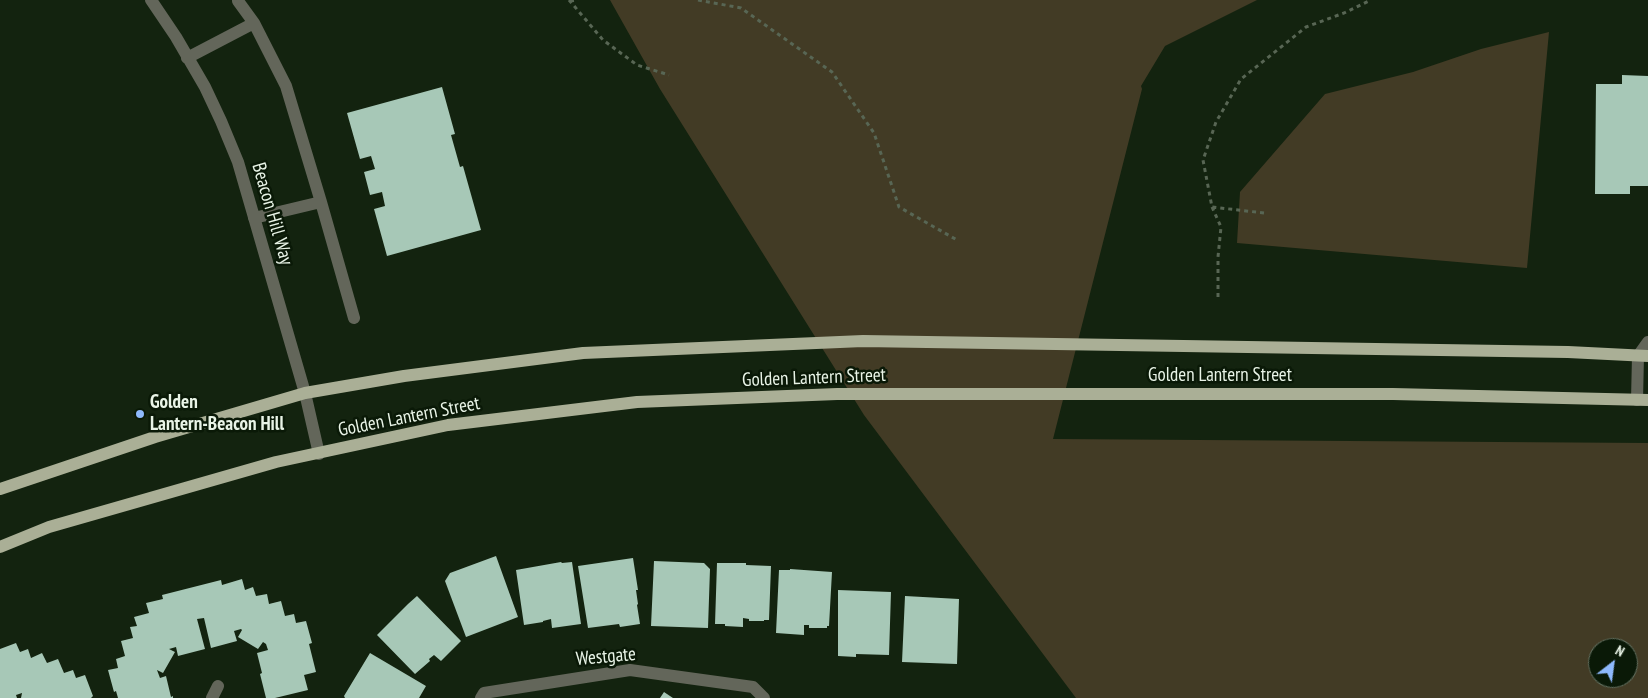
<!DOCTYPE html>
<style>
body{margin:0}
#map{position:relative;width:1648px;height:698px;overflow:hidden;background:#13230f;font-family:"PT Sans Narrow",sans-serif}
canvas{display:block}
.north{position:absolute;left:1588px;top:638px;width:50px;height:50px;box-sizing:border-box;background:#0a1907;border:1px solid #637161;border-radius:50%;rotate:30deg;font-size:14px;font-weight:700;line-height:20px;text-align:center;color:#e9f4e7}
.north::after{content:'';display:block;margin:auto;width:18px;height:22px;background:#8eb9fc;clip-path:polygon(50% 0,100% 100%,50% 72%,0 100%)}
</style>
<div id="map">
<canvas width="1648" height="698"></canvas>
<div class="north">N</div>
</div>
<script>
const g = document.querySelector('canvas').getContext('2d');
g.lineJoin = 'round';
function paint(path, color) {
  g.fillStyle = color;
  g.fill(path, 'evenodd');
}
function shape(rows) {
  const path = new Path2D();
  for (const r of rows) {
    path.moveTo(r[0], r[1]);
    for (let i = 2; i < r.length; i += 2) path.lineTo(r[i], r[i + 1]);
  }
  return path;
}
function trace(path, color, width, dash) {
  g.strokeStyle = color;
  g.lineWidth = width;
  g.lineCap = dash ? 'butt' : 'round';
  g.setLineDash(dash || []);
  g.stroke(path);
}
function drawText(font, color, halo, rows, align = 'center') {
  g.font = font + ' "PT Sans Narrow",sans-serif';
  g.lineWidth = 5;
  g.setLineDash([]);
  g.textBaseline = 'middle';
  g.strokeStyle = halo;
  g.fillStyle = color;
  for (const [text, x, y, turn = 0] of rows) {
    g.save();
    g.translate(x, y);
    g.rotate((+turn || 0) * Math.PI / 180);
    g.textAlign = isNaN(turn) ? turn : align;
    if (halo) g.strokeText(text, 0, 0);
    g.fillText(text, 0, 0);
    g.restore();
  }
}
paint(shape([
 [610,0,1257,0,1165,46,1141,86,1142,89,1053,439,1648,443,1648,698,1076,698,864,415,660,89],
 [1598,648,1628,648,1628,678,1598,678],
 [1549,32,1527,268,1237,243,1240,192,1325,94,1413,72,1481,49]
]), '#423b25');
paint(shape([
 [1622,75,1648,76,1648,186,1630,186,1630,194,1595,194,1596,84,1622,84],
 [442,87,455,134,451,135,460,167,463,166,481,230,387,256,374,209,385,206,382,192,370,195,364,172,375,169,371,156,360,159,347,113],
 [496,556,518,617,466,637,445,581,450,573],
 [633,558,638,590,636,590,638,604,637,605,640,624,620,627,619,624,588,628,578,566],
 [654,561,704,563,710,569,708,628,651,626],
 [561,562,562,563,572,562,581,624,552,628,551,619,543,621,543,622,524,625,516,570],
 [717,563,746,563,746,565,771,566,769,620,764,620,764,621,749,621,749,619,743,618,743,627,725,626,725,624,715,624],
 [790,569,832,572,829,626,827,626,827,628,809,628,809,625,804,625,804,635,776,633,779,570,790,570],
 [242,579,245,590,253,587,256,596,267,594,269,604,281,601,285,616,294,614,296,623,306,621,312,643,309,644,316,672,304,675,308,690,275,698,266,698,260,674,262,673,257,653,268,650,266,644,263,642,258,649,238,637,242,630,241,629,234,631,237,641,211,648,204,618,197,619,205,649,178,656,176,647,169,649,175,652,163,673,157,670,160,678,166,676,171,697,173,696,173,698,118,698,116,691,114,692,108,670,118,668,116,659,125,656,121,641,133,638,130,627,137,626,134,617,149,613,146,603,163,599,162,595,221,580,222,585],
 [838,590,891,592,889,655,856,654,856,657,838,656],
 [417,596,461,641,441,661,434,655,429,659,430,661,415,674,377,635,408,604],
 [905,596,959,599,957,664,902,662],
 [16,643,20,652,28,649,31,658,42,653,47,663,58,659,64,673,73,670,76,678,85,675,93,696,91,698,21,698,22,693,16,695,17,698,0,698,0,649],
 [370,653,426,686,419,698,345,698,344,696],
 [664,692,673,698,660,698]
]), '#a7c8b7');
trace(shape([
 [569,0,603,40,637,65,669,75],
 [698,0,741,8,832,72,874,133,899,207,957,240],
 [570,1,578,0],
 [1212,207,1221,227,1218,257,1218,298],
 [1264,213,1212,207,1203,160,1216,122,1241,79,1306,27,1344,13,1371,0]
]), '#586654', 3, [4, 4]);
trace(shape([
 [151,0,176,37,205,87,221,121,238,162,305,393,319,454],
 [238,1,254,23,286,86,321,202,354,318],
 [187,58,254,23],
 [254,218,321,202],
 [1637,400,1638,356,1648,342],
 [212,698,218,686],
 [481,698,484,693,630,670,753,687,764,698]
]), '#63665a', 12);
trace(shape([
 [0,489,155,437,305,393,404,376,583,353,863,341,1568,352,1648,356],
 [0,547,49,527,276,462,448,425,637,402,837,394,1393,394,1648,400]
]), '#aaaf96', 12);
for (const [x, y, r, color] of [
 [140,414,5,"#8eb9fc"]
]) {
  const dot = new Path2D();
  dot.arc(x, y, r, 0, 2 * Math.PI);
  g.fillStyle = color;
  g.fill(dot);
  trace(dot, '#0a1907', 2);
}
drawText('19px', '#e9f4e7', '#0a1907', [
 ["Beacon Hill Way",272,214,74],
 ["Golden Lantern Street",1220,376],
 ["Golden Lantern Street",814,378,-2],
 ["Golden Lantern Street",409,417,-11],
 ["Westgate",606,657,-5]
]);
drawText('bold 19px', '#e9f4e7', '#0a1907', [
 ["Golden",150,403],
 ["Lantern-Beacon Hill",150,425]
], 'left');
</script>
